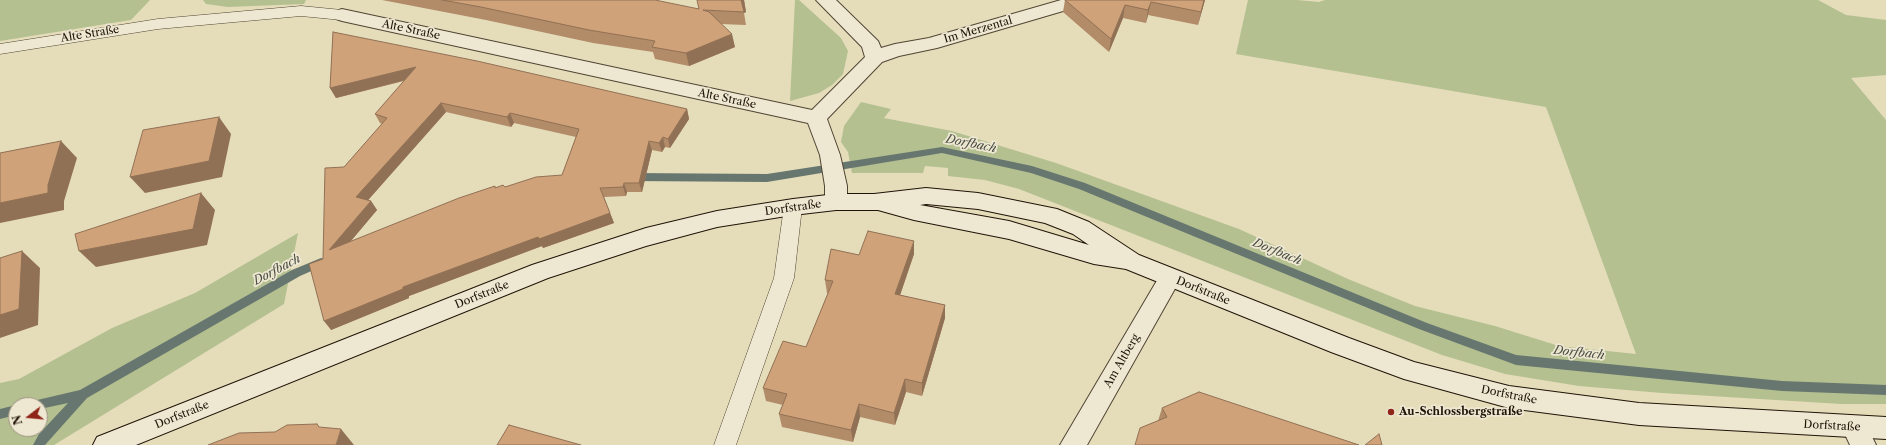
<!DOCTYPE html>
<meta charset="utf-8">
<style>
body{margin:0}
#map{position:relative;width:1886px;height:445px;overflow:hidden;background:#e5dcba;font-family:"Libre Caslon Text",serif}
canvas{display:block}
.north{position:absolute;left:8px;top:397px;width:40px;height:40px;box-sizing:border-box;background:#eee8d2;border:1px solid #9c9381;border-radius:50%;rotate:254deg;font-size:11px;font-weight:700;line-height:16px;text-align:center;color:#201307}
.north::after{content:'';display:block;margin:auto;width:14px;height:18px;background:#8f2418;clip-path:polygon(50% 0,100% 100%,50% 72%,0 100%)}
</style>
<div id="map">
<canvas width="1886" height="445"></canvas>
<div class="north">N</div>
</div>
<script>
const g = document.querySelector('canvas').getContext('2d');
g.lineJoin = 'round';
function paint(path, color) {
  g.fillStyle = color;
  g.fill(path, 'evenodd');
}
function shape(rows) {
  const path = new Path2D();
  for (const r of rows) {
    path.moveTo(r[0], r[1]);
    for (let i = 2; i < r.length; i += 2) path.lineTo(r[i], r[i + 1]);
  }
  return path;
}
function trace(path, color, width, dash) {
  g.strokeStyle = color;
  g.lineWidth = width;
  g.lineCap = dash ? 'butt' : 'round';
  g.setLineDash(dash || []);
  g.stroke(path);
}
function drawText(font, color, halo, rows, align = 'center') {
  g.font = font + ' "Libre Caslon Text",serif';
  g.lineWidth = 3.5;
  g.setLineDash([]);
  g.textBaseline = 'middle';
  g.strokeStyle = halo;
  g.fillStyle = color;
  for (const [text, x, y, turn = 0] of rows) {
    g.save();
    g.translate(x, y);
    g.rotate((+turn || 0) * Math.PI / 180);
    g.textAlign = isNaN(turn) ? turn : align;
    if (halo) g.strokeText(text, 0, 0);
    g.fillText(text, 0, 0);
    g.restore();
  }
}
paint(shape([
 [0,0,150,0,131,20,0,41],
 [203,0,306,0,304,4,228,7,206,4],
 [795,0,799,0,841,38,848,51,843,74,832,85,819,93,790,101],
 [1248,0,1297,0,1319,2,1325,0,1818,0,1846,15,1886,20,1886,75,1851,78,1886,120,1886,404,1841,404,1662,393,1579,386,1505,374,1442,355,1019,189,985,180,948,176,948,168,925,166,923,173,852,173,848,152,841,142,844,126,861,102,891,109,884,118,952,131,1056,163,1239,229,1348,279,1415,306,1495,326,1559,346,1636,354,1546,107,1236,54],
 [298,233,284,304,54,445,0,445,0,383,19,379,112,328,195,293],
 [16,405,40,405,40,429,16,429]
]), '#b4c090');
paint(shape([
 [942,147,1032,166,1085,183,1427,323,1516,355,1782,381,1886,385,1886,395,1782,391,1516,365,1419,329,1079,189,1031,173,942,153,767,182,632,181,627,177,632,173,767,174,942,147],
 [321,258,325,259,326,262,325,265,300,276,87,398,45,445,33,445,39,434,68,403,40,409,40,405,31,405,33,401,80,390,292,270,321,258],
 [16,405,16,415,0,419,0,409,16,405]
]), '#67776f');
const service = shape([
 [301,6,342,10,348,11,350,15,348,19,342,20,301,16,158,29,0,54,0,44,158,19,301,6],
 [793,200,800,202,802,207,794,278,736,445,714,445,774,278,784,207,786,202,793,200]
]);
const minor = shape([
 [816,0,836,0,878,41,881,48,895,44,929,38,1061,0,1090,0,1087,4,937,48,899,56,882,62,827,119,840,155,847,186,847,202,844,208,836,210,828,208,825,202,825,186,820,155,808,123,342,21,336,19,333,15,336,11,342,9,812,110,865,57,862,47,816,0],
 [1170,269,1178,272,1181,278,1087,445,1060,445,1162,272,1170,269],
 [1855,417,1864,420,1876,445,1850,445,1842,428,1846,420,1855,417]
]);
const secondary = shape([
 [926,188,978,193,1057,209,1089,222,1139,255,1349,338,1414,362,1509,386,1639,403,1886,417,1886,439,1639,425,1509,408,1404,379,1331,352,1126,269,1094,264,1009,239,914,220,878,210,836,210,793,215,717,227,646,246,548,278,136,445,93,445,97,437,532,265,646,228,717,211,793,199,836,194,874,194,926,188],
 [926,204,978,209,1045,223,1073,234,1089,245,1009,221,920,205,926,204]
]);
trace(service, '#514534', 1);
trace(minor, '#514534', 2);
trace(secondary, '#201307', 2);
paint(service, '#eee8d2');
paint(minor, '#eee8d2');
paint(secondary, '#eee8d2');
paint(shape([
 [382,0,611,0,699,9,744,0,746,12,744,13,746,25,721,24,735,47,689,66,655,59,653,52,593,43,486,20],
 [1065,0,1205,0,1198,25,1148,15,1146,23,1123,18,1109,52,1063,12],
 [333,32,687,109,689,119,670,148,665,147,662,152,652,150,642,192,627,192,626,196,604,197,614,223,543,248,542,246,409,296,409,298,331,330,323,259,344,167,382,124,380,123,375,114,404,81,336,98,330,88],
 [446,112,511,127,514,123,576,137,562,175,505,187,496,188,350,242,377,210,371,201,368,200],
 [914,254,900,295,945,305,945,318,922,396,906,392,895,425,860,417,853,442,782,427,779,414,783,405,766,401,763,388,806,347,828,293,827,293,825,280,859,255],
 [1162,408,1359,445,1158,421]
]), '#b28b68');
paint(shape([
 [741,0,744,0,746,12,744,13],
 [1204,0,1205,0,1198,25,1201,12],
 [1151,2,1148,15,1146,23,1148,10],
 [1125,5,1123,18,1109,52,1111,39],
 [732,34,735,47,689,66,686,53],
 [416,67,421,76,336,98,330,88],
 [441,103,446,112,362,207,356,197],
 [687,109,689,119,670,148,668,139],
 [510,113,514,123,511,127,507,117],
 [219,117,231,134,222,177,145,193,130,177],
 [663,137,665,147,662,152,659,143],
 [61,141,77,158,64,201,64,210,0,223,0,203],
 [649,141,652,150,642,192,639,183],
 [624,183,627,192,626,196,623,187],
 [201,193,215,210,207,245,96,267,79,251],
 [371,201,377,210,335,260,329,250],
 [610,213,614,223,543,248,542,246,409,296,409,298,331,330,324,321,403,287,538,237],
 [914,241,914,254,896,307,895,294],
 [22,251,40,268,38,325,0,338,0,315],
 [945,305,945,318,922,396,922,383],
 [905,379,906,392,895,425,894,413],
 [859,404,860,417,853,442,851,430],
 [341,429,354,445,336,445]
]), '#917155');
const building = shape([
 [442,0,655,0,699,9,697,0,744,0,741,0,744,12,703,10,709,12,732,34,686,53,652,47,655,41,589,30,481,7,442,0],
 [1065,0,1204,0,1201,12,1151,2,1148,10,1125,5,1111,39,1065,0],
 [333,32,477,61,687,109,668,139,663,137,659,143,649,141,639,183,624,183,623,187,600,188,610,213,539,239,538,237,403,287,403,289,324,321,309,264,323,259,325,168,344,167,387,118,375,114,416,67,330,88,333,32],
 [441,103,507,117,510,113,579,129,562,175,536,177,505,187,503,185,495,188,495,186,459,198,329,250,371,201,356,197,441,103],
 [219,117,209,161,130,177,143,130,219,117],
 [61,141,48,185,48,193,0,203,0,153,61,141],
 [201,193,193,229,79,251,75,234,201,193],
 [868,231,914,241,895,294,945,305,922,383,905,379,894,413,859,404,851,430,779,414,787,394,763,388,783,341,806,347,833,281,825,280,831,249,859,255,868,231],
 [22,251,19,309,0,315,0,258,22,251],
 [1199,392,1359,445,1135,445,1140,428,1167,417,1162,408,1199,392],
 [317,424,319,427,341,429,336,445,208,445,239,433,275,432,287,425,317,424],
 [509,425,581,445,497,445,509,425],
 [1379,434,1382,445,1365,445,1379,434]
]);
paint(building, '#cfa279');
trace(building, '#917155', 1);
for (const [x, y, r, color] of [
 [1391,412,4,"#8f2418"]
]) {
  const dot = new Path2D();
  dot.arc(x, y, r, 0, 2 * Math.PI);
  g.fillStyle = color;
  g.fill(dot);
  trace(dot, '#eee8d2', 1.5);
}
drawText('11px', '#201307', '#eee8d2', [
 ["Alte Straße",411,30,12],
 ["Im Merzental",978,30,-16],
 ["Alte Straße",90,34,-9],
 ["Alte Straße",727,99,12],
 ["Dorfstraße",793,208,-8],
 ["Dorfstraße",1203,291,22],
 ["Dorfstraße",482,295,-22],
 ["Am Altberg",1122,361,-60],
 ["Dorfstraße",1509,395,11],
 ["Dorfstraße",182,415,-22],
 ["Dorfstraße",1832,426,3]
]);
drawText('bold 11px', '#201307', '#eee8d2', [
 ["Au-Schlossbergstraße",1399,412]
], 'left');
drawText('italic 12px', '#494d44', '#eee8d2', [
 ["Dorfbach",971,144,11],
 ["Dorfbach",1277,252,22],
 ["Dorfbach",277,270,-28],
 ["Dorfbach",1579,353,6]
]);
</script>
